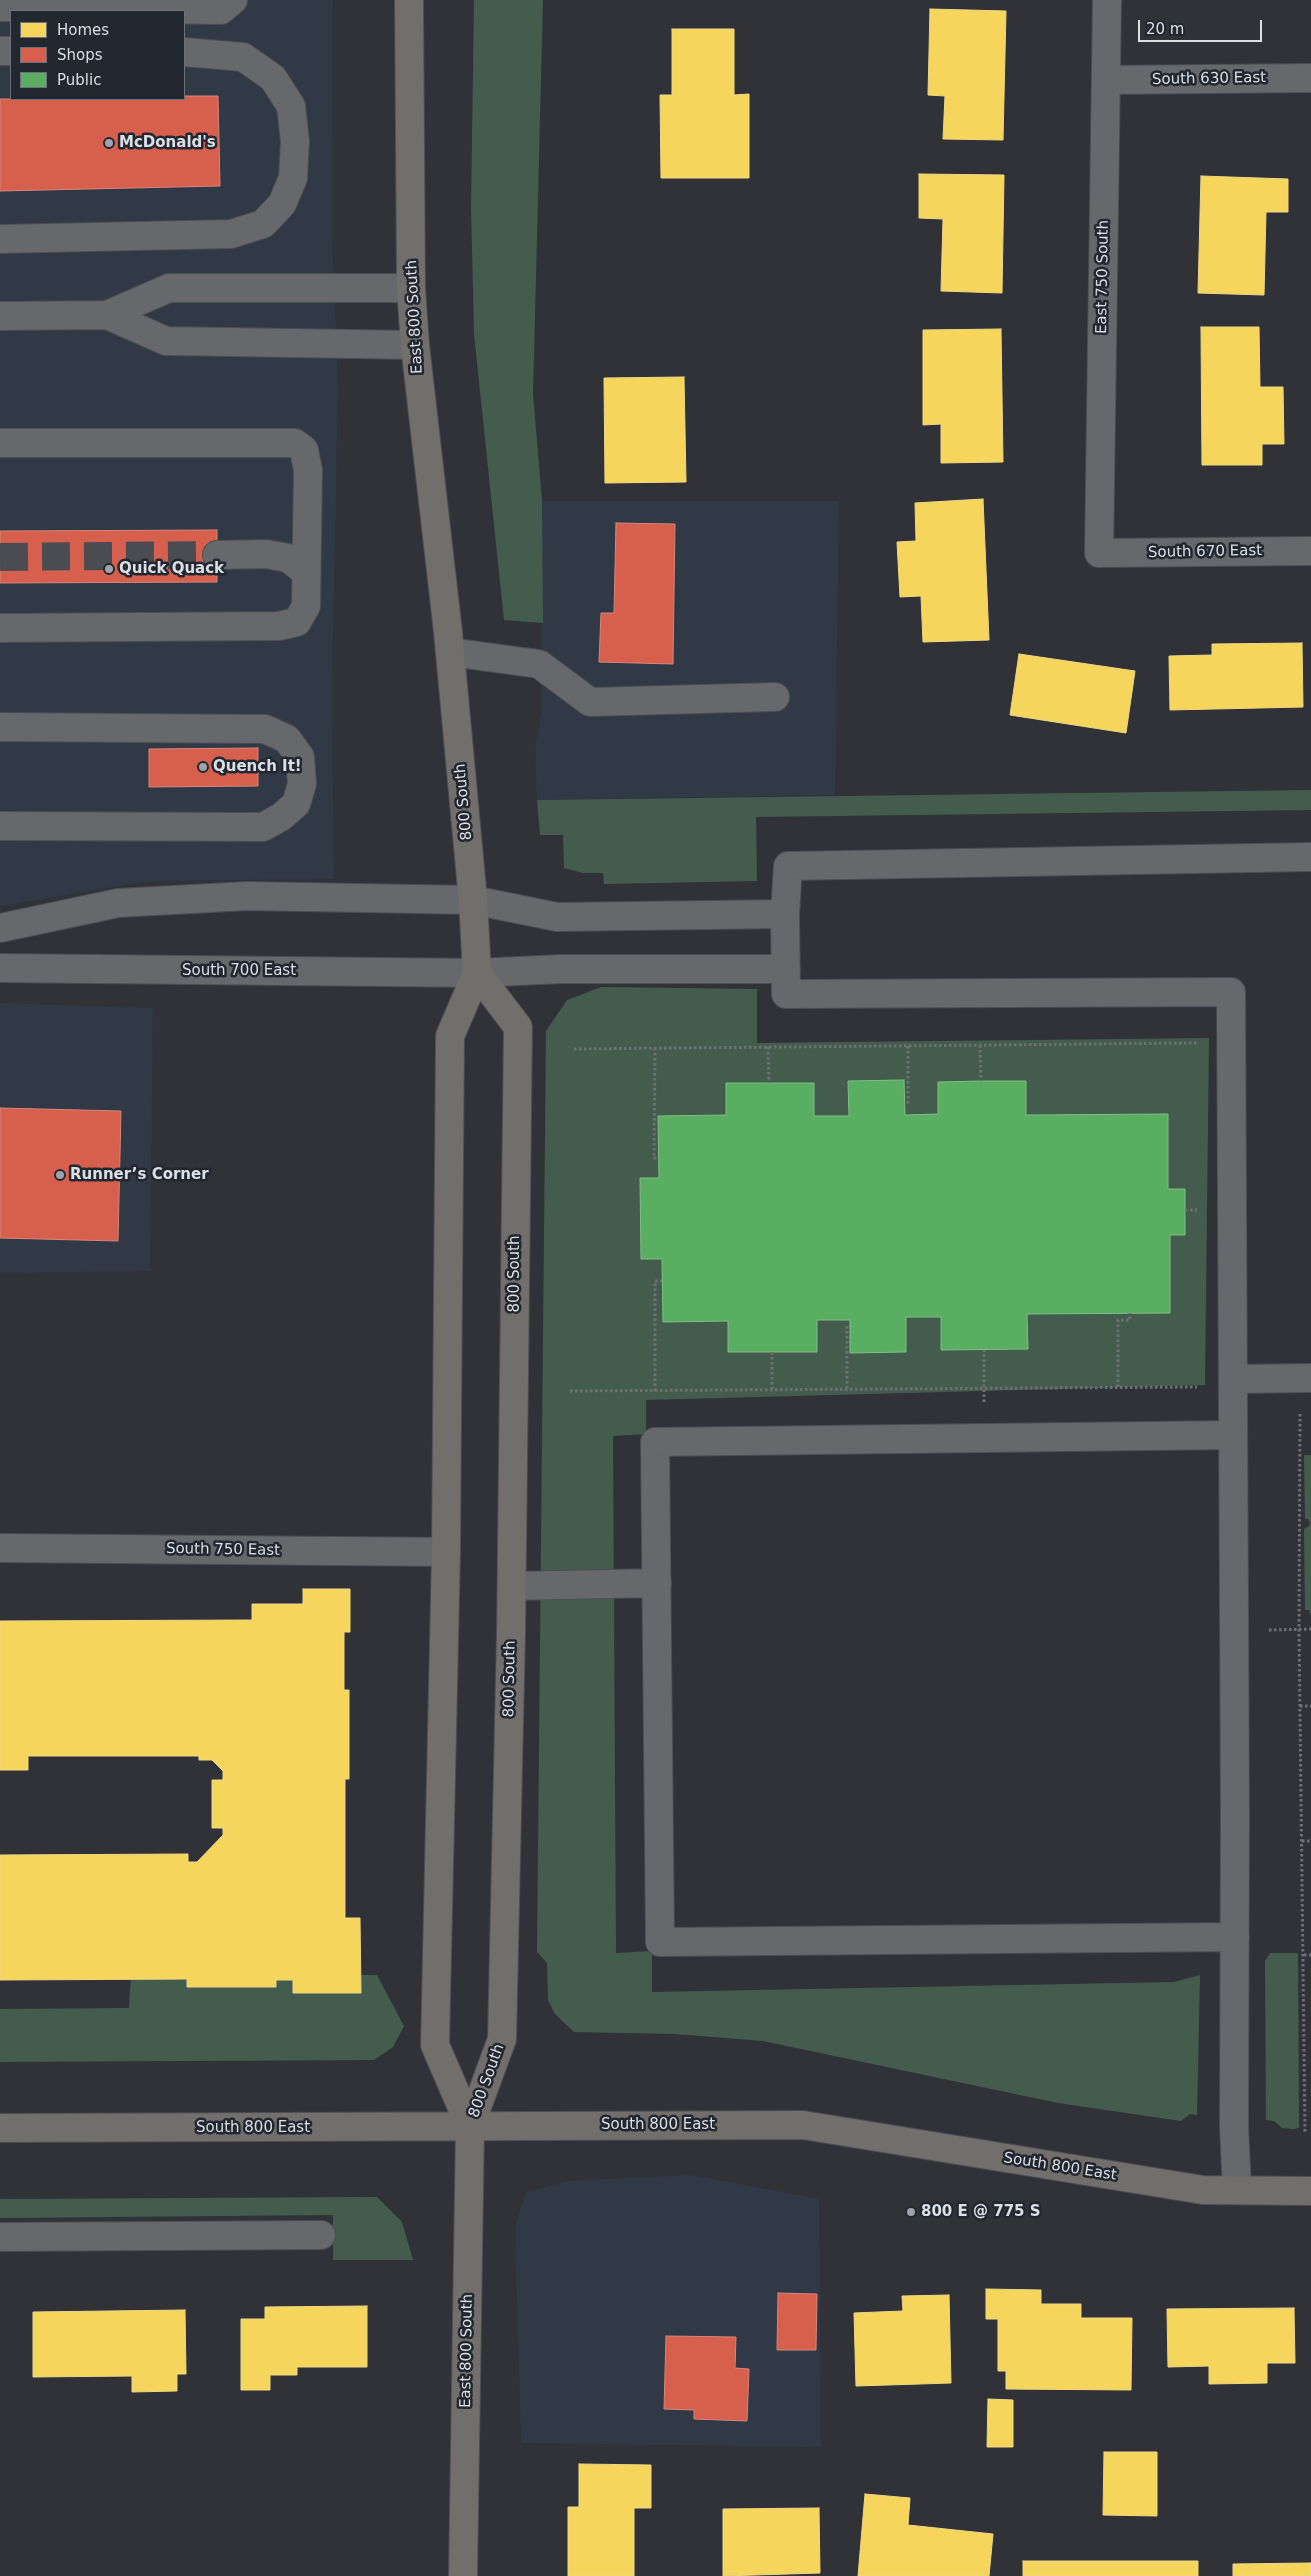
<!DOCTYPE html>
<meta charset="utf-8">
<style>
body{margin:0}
#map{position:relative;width:1311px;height:2576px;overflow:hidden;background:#303238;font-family:"DejaVu Sans",sans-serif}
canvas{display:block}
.legend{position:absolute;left:10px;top:10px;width:175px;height:90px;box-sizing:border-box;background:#222730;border:1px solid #6c7179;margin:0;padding:6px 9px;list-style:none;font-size:15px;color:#dcdfe6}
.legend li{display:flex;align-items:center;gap:10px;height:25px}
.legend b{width:25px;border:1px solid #6c7179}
.scale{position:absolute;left:1138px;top:20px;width:124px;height:22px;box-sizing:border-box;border:2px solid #dcdfe6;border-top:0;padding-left:6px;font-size:15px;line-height:18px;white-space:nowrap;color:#dcdfe6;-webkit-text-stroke:4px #222730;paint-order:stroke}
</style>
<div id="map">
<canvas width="1311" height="2576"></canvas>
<ul class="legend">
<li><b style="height:14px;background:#f6d55c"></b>Homes</li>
<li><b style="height:14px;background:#d6604d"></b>Shops</li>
<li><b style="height:14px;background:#5aae61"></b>Public</li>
</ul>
<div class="scale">20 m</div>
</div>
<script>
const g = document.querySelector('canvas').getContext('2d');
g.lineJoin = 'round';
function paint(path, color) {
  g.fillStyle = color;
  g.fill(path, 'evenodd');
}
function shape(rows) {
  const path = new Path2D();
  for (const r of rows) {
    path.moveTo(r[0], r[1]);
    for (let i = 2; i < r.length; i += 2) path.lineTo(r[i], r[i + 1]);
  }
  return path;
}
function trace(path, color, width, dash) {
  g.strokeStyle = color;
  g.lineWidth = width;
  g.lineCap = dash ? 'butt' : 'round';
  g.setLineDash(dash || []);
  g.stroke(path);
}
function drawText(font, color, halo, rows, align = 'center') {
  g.font = font + ' "DejaVu Sans",sans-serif';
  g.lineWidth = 5;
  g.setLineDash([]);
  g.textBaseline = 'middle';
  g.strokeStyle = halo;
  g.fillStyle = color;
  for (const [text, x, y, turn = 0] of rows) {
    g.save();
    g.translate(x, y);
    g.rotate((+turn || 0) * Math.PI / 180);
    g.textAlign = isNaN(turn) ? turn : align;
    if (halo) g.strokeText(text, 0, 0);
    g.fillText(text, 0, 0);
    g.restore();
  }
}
paint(shape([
 [0,0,333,0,332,231,338,389,332,687,334,879,149,881,0,906],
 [11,11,184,11,184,99,11,99],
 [542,501,839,501,835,795,537,800,535,749,542,706],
 [0,1003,153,1008,150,1271,0,1273],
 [692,2175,819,2199,821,2447,521,2443,515,2227,526,2192,568,2181]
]), '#313846');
paint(shape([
 [474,0,543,0,533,394,542,500,543,623,504,620,474,334,471,207],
 [1311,790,1311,810,756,817,757,881,604,884,603,873,583,873,564,868,563,835,540,835,537,800],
 [601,987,757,989,757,1043,1209,1038,1205,1385,646,1400,646,1434,613,1436,616,1953,652,1951,652,1992,1174,1982,1200,1975,1197,2115,1190,2114,1181,2121,1058,2103,763,2041,675,2034,574,2032,555,2014,548,2000,547,1963,537,1952,546,1031,567,1000],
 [1304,1455,1311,1455,1311,1615,1309,1610,1305,1610,1304,1529,1309,1526,1310,1523,1308,1519,1305,1519],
 [1270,1953,1298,1953,1299,2123,1299,2128,1294,2129,1282,2128,1274,2121,1266,2120,1265,1961],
 [131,1974,377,1975,404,2026,393,2047,374,2060,0,2062,0,2009,129,2008],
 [377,2197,402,2222,413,2260,333,2260,333,2215,0,2218,0,2199]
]), '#445c4e');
const homes = shape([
 [930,9,1006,11,1003,140,943,139,945,96,928,95,930,9],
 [672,29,734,29,734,95,749,94,749,178,661,178,660,95,672,95,672,29],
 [919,174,1004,175,1002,293,941,291,943,219,919,218,919,174],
 [1201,176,1288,179,1288,212,1266,212,1264,295,1198,293,1201,176],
 [1201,327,1259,327,1260,387,1283,387,1284,444,1262,444,1262,465,1202,465,1201,327],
 [1001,329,1003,462,941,463,941,424,923,425,923,330,1001,329],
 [684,377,686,482,605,483,604,378,684,377],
 [983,499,989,640,923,642,921,596,900,597,897,542,916,541,915,503,983,499],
 [1302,643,1303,707,1170,710,1169,656,1212,655,1212,644,1302,643],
 [1019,654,1135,671,1126,733,1010,715,1019,654],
 [303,1589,350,1589,350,1632,344,1632,344,1690,349,1690,349,1779,345,1779,345,1918,360,1918,361,1993,293,1993,293,1980,276,1980,276,1987,187,1987,187,1979,0,1980,0,1855,188,1854,188,1862,197,1862,223,1835,223,1828,212,1828,212,1780,223,1780,223,1771,212,1760,199,1760,199,1756,28,1756,28,1770,0,1770,0,1621,252,1620,252,1604,303,1604,303,1589],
 [986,2289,1041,2290,1041,2304,1081,2304,1081,2318,1132,2318,1131,2390,1006,2389,1006,2371,998,2371,998,2319,986,2319,986,2289],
 [949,2295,951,2383,856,2386,854,2313,903,2311,902,2296,949,2295],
 [367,2306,367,2367,297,2367,297,2375,270,2375,270,2390,241,2390,241,2319,265,2319,265,2307,367,2306],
 [1294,2308,1295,2363,1267,2363,1267,2383,1209,2384,1209,2366,1168,2367,1167,2309,1294,2308],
 [185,2310,186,2374,177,2374,177,2391,132,2392,132,2376,33,2377,33,2312,185,2310],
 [988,2399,1013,2400,1013,2447,987,2447,988,2399],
 [1104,2452,1157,2452,1157,2516,1103,2515,1104,2452],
 [579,2464,651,2465,651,2508,634,2508,634,2576,568,2576,568,2507,579,2507,579,2464],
 [865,2494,910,2498,908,2525,993,2534,989,2576,858,2576,865,2494],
 [819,2508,820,2573,723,2576,723,2509,819,2508],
 [1023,2561,1198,2561,1198,2576,1023,2576,1023,2561],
 [1311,2563,1311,2576,1233,2576,1233,2564,1311,2563]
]);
paint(homes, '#f6d55c');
trace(homes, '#eed885', 1);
const shops = shape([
 [184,96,218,96,220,186,0,191,0,99,184,99,184,96],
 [616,523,675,524,673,664,599,662,601,613,614,613,616,523],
 [217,530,217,582,0,583,0,531,217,530],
 [258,748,258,786,149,787,149,749,258,748],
 [0,1108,121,1111,118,1241,0,1238,0,1108],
 [778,2293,817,2294,816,2350,777,2350,778,2293],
 [666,2336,736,2337,735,2368,749,2369,747,2421,694,2419,694,2410,664,2409,666,2336]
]);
paint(shops, '#d6604d');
trace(shops, '#d8867b', 1);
const public = shape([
 [904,1080,905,1115,938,1114,938,1082,981,1081,1026,1081,1026,1115,1168,1114,1168,1189,1185,1189,1185,1235,1170,1235,1170,1313,1027,1314,1028,1349,941,1350,941,1317,906,1317,906,1352,850,1353,850,1320,817,1320,817,1352,728,1352,728,1321,663,1322,662,1259,641,1259,640,1178,659,1178,658,1116,726,1115,726,1083,814,1083,814,1116,849,1116,848,1081,904,1080]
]);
paint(public, '#5aae61');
trace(public, '#81bd89', 1);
trace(shape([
 [0,557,217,555]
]), '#4a4c52', 28, [28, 14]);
const minor = shape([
 [1107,0,1099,553,1311,551],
 [0,7,221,10,233,0],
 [0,51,11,51],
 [1107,80,1311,78],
 [0,239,231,234,263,224,282,204,293,178,295,141,291,106,273,78,243,57,184,52],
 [107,315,166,341,415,345],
 [0,316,107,315,169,288,411,288],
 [0,443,295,443,304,450,308,470,306,606,297,622,279,626,0,628],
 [217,555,266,554,288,558,306,572],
 [450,652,539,664,590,702,775,697],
 [0,727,265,729,287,739,300,757,302,784,296,804,281,817,263,827,0,826],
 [0,928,118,903,247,896,473,900,557,917,785,914],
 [0,968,477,973,561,969,786,969],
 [1233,1379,1311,1378],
 [1233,1435,655,1442,660,1942,1235,1937],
 [0,1548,446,1552],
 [512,1586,657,1583],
 [1237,2190,1234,2126,1235,1814,1231,992,786,994,785,914,788,866,1311,857],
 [0,2237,321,2235]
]);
const major = shape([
 [409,0,411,288,415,345,448,632,473,900,477,973,450,1036,446,1552,435,2045,470,2126],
 [0,2128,803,2125,1203,2190,1311,2191],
 [463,2576,470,2126,502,2039,511,1633,518,1027,477,973]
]);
trace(minor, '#4c4e53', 30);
trace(major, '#4c4e53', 30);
trace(shape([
 [980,1045,981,1081],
 [908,1046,908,1106],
 [768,1047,769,1083],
 [655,1048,654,1158,658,1158],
 [574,1049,1197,1043],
 [1185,1210,1197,1210],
 [847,1326,847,1389],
 [772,1352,772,1390],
 [1118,1387,1118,1320,1130,1320,1130,1313],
 [570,1391,1197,1387],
 [655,1391,655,1281,662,1281],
 [984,1402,984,1350],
 [1300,1414,1299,1630,1305,2134],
 [1269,1630,1311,1629],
 [1300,1706,1311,1706],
 [1302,1841,1311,1841],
 [1304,1955,1311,1955]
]), '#6e7074', 3, [2.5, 2.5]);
trace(minor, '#66686c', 28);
trace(major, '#726e6c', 28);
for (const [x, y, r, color] of [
 [109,143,5,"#a0a2a9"],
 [109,569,5,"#a0a2a9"],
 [203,767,5,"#a0a2a9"],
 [60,1175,5,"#a0a2a9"],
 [911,2212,5,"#a0a2a9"]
]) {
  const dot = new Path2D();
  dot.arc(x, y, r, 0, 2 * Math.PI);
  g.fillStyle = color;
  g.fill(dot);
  trace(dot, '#222730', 2);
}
drawText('15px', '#dcdfe6', '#222730', [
 ["South 630 East",1209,79,-1],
 ["East 750 South",1103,277,-89],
 ["East 800 South",415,317,-93],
 ["South 670 East",1205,552,-1],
 ["800 South",464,802,-95],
 ["South 700 East",239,971],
 ["800 South",515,1274,-90],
 ["South 750 East",223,1550,1],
 ["800 South",510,1679,-89],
 ["800 South",487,2081,-70],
 ["South 800 East",658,2125],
 ["South 800 East",253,2128],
 ["South 800 East",1060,2167,9],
 ["East 800 South",467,2351,-89]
]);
drawText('bold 15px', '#dcdfe6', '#222730', [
 ["McDonald's",119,143],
 ["Quick Quack",119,569],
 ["Quench It!",213,767],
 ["Runner’s Corner",70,1175],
 ["800 E @ 775 S",921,2212]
], 'left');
</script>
